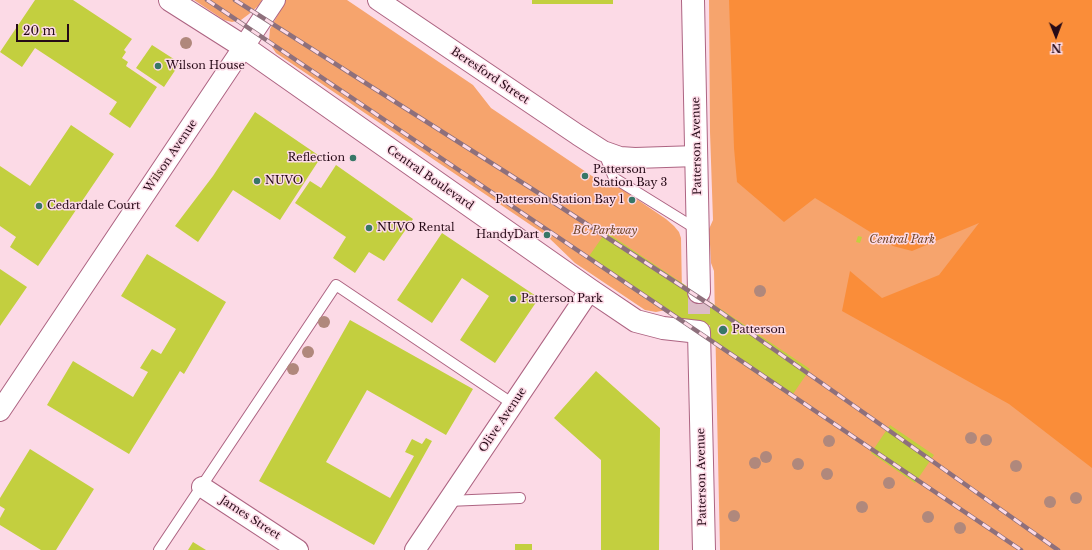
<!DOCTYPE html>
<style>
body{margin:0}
#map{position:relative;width:1092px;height:550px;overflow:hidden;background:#fcdae6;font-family:"Libre Baskerville",serif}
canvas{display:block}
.north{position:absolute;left:1036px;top:16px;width:40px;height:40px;-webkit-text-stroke:3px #fcdae6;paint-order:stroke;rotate:179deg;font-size:11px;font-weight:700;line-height:16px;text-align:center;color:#260a17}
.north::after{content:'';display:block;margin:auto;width:14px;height:18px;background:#260a17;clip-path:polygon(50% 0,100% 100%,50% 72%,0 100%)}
.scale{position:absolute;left:16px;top:24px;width:53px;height:18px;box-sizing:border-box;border:2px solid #260a17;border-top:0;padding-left:5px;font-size:12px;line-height:14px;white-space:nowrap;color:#260a17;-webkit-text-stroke:3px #fcdae6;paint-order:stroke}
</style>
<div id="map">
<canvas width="1092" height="550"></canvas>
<div class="north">N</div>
<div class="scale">20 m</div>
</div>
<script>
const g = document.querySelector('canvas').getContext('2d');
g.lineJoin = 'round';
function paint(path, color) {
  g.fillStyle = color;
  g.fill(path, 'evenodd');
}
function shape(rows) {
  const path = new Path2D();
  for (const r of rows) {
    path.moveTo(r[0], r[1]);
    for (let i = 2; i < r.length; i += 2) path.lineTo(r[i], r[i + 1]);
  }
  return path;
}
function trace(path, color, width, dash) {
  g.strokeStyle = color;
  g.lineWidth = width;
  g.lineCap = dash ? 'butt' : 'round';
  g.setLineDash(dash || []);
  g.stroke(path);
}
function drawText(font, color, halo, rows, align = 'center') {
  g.font = font + ' "Libre Baskerville",serif';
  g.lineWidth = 3;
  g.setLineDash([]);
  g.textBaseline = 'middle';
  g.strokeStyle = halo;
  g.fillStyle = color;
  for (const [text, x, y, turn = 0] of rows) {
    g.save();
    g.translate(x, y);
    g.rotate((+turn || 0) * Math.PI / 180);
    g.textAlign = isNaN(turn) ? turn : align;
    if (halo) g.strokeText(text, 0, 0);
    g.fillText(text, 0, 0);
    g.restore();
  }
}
paint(shape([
 [194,0,262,0,258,6,249,14,241,20,232,22,224,20],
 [286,0,347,0,473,85,491,108,595,178,613,183,666,219,674,226,679,232,681,238,682,293,666,310,656,312,645,310,575,263,547,236,276,53,272,47,269,40,270,29],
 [709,0,1092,0,1092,550,720,550,714,271,711,263,710,244,709,229,713,220,710,132]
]), '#f6a46d');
paint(shape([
 [729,0,1092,0,1092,468,1009,404,842,311,850,271,882,298,939,275,979,223,912,251,893,246,815,198,784,222,737,182,734,148]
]), '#fa8d39');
paint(shape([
 [35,0,73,0,132,39,124,50,126,52,122,58,128,62,126,66,157,87,130,128,109,114,117,102,35,48,22,67,0,52],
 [532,0,613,0,613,4,532,4],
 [152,45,180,63,164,87,136,68],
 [255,112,321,157,280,220,233,190,198,242,175,226,213,176],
 [71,125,114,154,38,266,10,247,16,237,0,226,0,166,30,186],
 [336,165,413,219,384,261,369,252,355,273,333,258,346,237,295,203,310,181,321,188],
 [606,232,810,369,791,397,587,259],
 [442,233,539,298,495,363,460,340,489,296,462,278,432,323,397,300],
 [858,236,862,237,860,243,856,242],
 [147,254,226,302,184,374,180,371,129,454,47,405,73,361,133,397,148,372,140,368,152,349,161,354,176,329,121,296],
 [0,269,27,287,0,326],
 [350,320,473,389,446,435,367,390,326,462,390,498,414,456,405,452,412,439,422,444,426,438,432,441,374,545,259,481],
 [596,371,660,428,659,550,601,550,601,460,554,418],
 [890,425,934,455,915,483,871,453],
 [30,449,94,489,56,550,41,550,0,525,0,518,5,509,0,506,0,498],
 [193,542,206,550,188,550],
 [515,544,532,544,532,550,515,550]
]), '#c3cf3f');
trace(shape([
 [699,292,699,332]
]), '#dcbbc7', 22, [22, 11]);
const service = shape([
 [603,151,614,178,698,230],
 [448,501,520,498],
 [159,550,336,285,513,404]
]);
const minor = shape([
 [378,0,578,135,603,151,620,157,635,158,697,156],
 [0,411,275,0],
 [202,487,298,550],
 [415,550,590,290]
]);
const tertiary = shape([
 [170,0,244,47,590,290,636,321,663,328,699,332,704,550],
 [693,0,699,292]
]);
trace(service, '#ad6482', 12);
trace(minor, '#ad6482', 22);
trace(tertiary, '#ad6482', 24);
trace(service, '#fff', 10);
trace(minor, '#fff', 20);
trace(tertiary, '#fff', 22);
const rail = shape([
 [207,0,1021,550],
 [235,0,559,206,712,306,894,434,1058,550]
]);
trace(rail, '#8e707c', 4.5);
trace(rail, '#fcdae6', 3, [9]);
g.fillStyle = '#b0887c';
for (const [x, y] of [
 [186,43],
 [760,291],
 [324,322],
 [308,352],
 [293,369],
 [971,438],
 [986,440],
 [829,441],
 [766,457],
 [755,463],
 [798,464],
 [1016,466],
 [827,474],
 [889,483],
 [1076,498],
 [1050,502],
 [862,507],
 [734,516],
 [928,517],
 [960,528]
]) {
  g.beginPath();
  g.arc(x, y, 6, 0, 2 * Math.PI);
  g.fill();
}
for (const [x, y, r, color] of [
 [158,66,4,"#377767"],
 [353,158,4,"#377767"],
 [585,176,4,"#377767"],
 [257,181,4,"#377767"],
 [632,200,4,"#377767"],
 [39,206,4,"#377767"],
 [369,228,4,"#377767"],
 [547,235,4,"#377767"],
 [513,299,4,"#377767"],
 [723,330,5,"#377767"]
]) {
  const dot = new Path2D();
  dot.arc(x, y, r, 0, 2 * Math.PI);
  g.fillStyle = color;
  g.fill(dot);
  trace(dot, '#fcdae6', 1.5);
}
drawText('11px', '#260a17', '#fcdae6', [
 ["Wilson House",166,66],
 ["Reflection",345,158,"right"],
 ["Patterson",593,170],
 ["Station Bay 3",593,183],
 ["NUVO",265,181],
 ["Patterson Station Bay 1",624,200,"right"],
 ["Cedardale Court",47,206],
 ["NUVO Rental",377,228],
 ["HandyDart",539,235,"right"],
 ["Patterson Park",521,299],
 ["Patterson",732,330]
], 'left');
drawText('11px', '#260a17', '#fcdae6', [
 ["Beresford Street",490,76,34],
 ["Patterson Avenue",697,146,-91],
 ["Wilson Avenue",171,156,-56],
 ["Central Boulevard",430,178,35],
 ["Olive Avenue",503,420,-56],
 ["Patterson Avenue",702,477,-91],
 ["James Street",250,518,33]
]);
drawText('italic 11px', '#714525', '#fcdae6', [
 ["BC Parkway",605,231],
 ["Central Park",902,240]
]);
</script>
